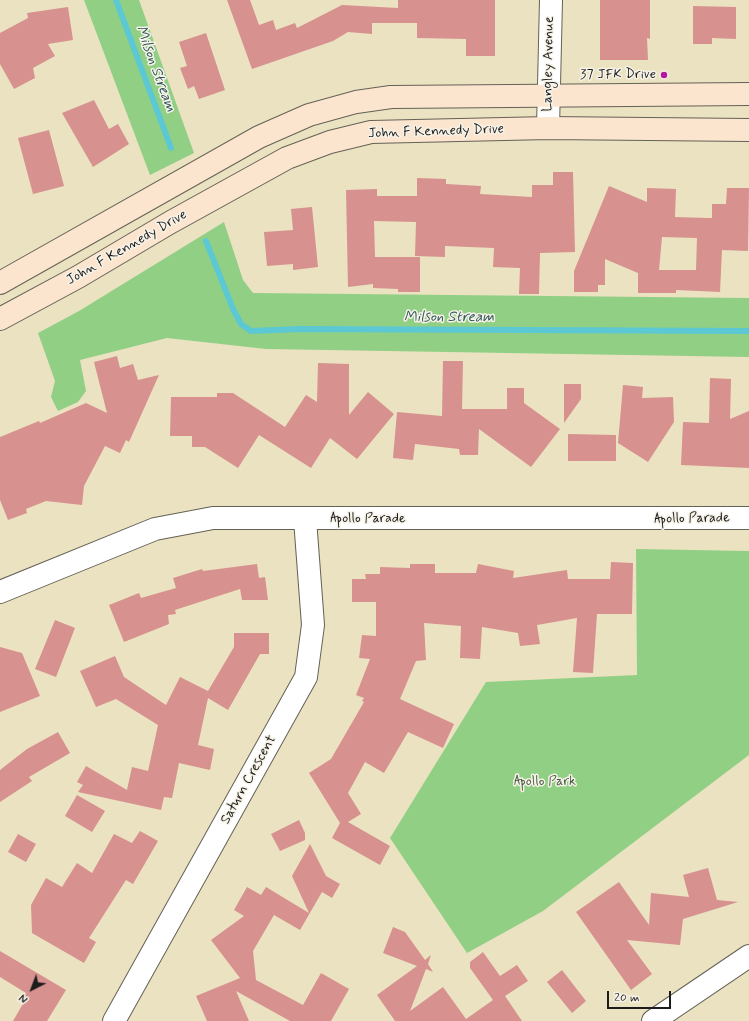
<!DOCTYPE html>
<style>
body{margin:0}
#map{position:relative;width:749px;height:1021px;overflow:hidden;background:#ebe2c1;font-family:Mynerve,sans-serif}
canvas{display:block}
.north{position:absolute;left:12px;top:969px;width:40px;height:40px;-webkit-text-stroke:3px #f7f3e8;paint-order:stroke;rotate:222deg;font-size:11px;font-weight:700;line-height:16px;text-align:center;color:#1c1c1c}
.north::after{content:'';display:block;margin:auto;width:14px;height:18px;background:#1c1c1c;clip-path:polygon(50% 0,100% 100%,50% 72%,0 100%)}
.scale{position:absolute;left:607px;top:991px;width:64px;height:18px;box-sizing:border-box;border:2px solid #1c1c1c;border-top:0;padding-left:5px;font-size:12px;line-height:14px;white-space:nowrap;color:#1c1c1c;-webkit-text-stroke:3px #f7f3e8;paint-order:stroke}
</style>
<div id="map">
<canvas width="749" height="1021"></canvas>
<div class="north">N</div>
<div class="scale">20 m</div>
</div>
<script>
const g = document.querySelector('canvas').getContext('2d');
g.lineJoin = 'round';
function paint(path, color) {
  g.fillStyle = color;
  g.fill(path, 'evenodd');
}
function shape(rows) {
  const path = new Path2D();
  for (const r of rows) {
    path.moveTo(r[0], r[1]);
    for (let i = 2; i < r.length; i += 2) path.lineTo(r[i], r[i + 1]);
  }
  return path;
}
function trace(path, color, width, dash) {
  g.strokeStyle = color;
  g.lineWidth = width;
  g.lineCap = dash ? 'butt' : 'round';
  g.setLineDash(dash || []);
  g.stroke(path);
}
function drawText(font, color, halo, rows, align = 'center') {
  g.font = font + ' Mynerve,sans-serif';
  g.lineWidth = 3;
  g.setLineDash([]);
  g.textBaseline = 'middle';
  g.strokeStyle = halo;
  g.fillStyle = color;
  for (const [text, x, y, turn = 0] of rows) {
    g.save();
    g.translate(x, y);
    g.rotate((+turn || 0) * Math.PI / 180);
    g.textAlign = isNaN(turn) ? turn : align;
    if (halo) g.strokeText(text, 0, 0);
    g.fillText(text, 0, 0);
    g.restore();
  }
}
paint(shape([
 [84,0,139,0,194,153,150,175],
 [224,222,243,280,253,293,749,298,749,357,266,349,167,338,80,360,86,391,78,402,58,411,51,397,55,381,38,333,79,311],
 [636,549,749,551,749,755,543,911,467,953,390,838,486,682,637,675]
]), '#91cf85');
trace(shape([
 [116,0,171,148],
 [206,241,233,309,241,324,251,331,300,329,749,331]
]), '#5bc8d3', 6);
paint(shape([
 [227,0,250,0,259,25,273,20,276,30,295,23,297,28,342,5,398,8,398,0,495,0,495,56,466,56,466,39,417,38,417,23,372,23,372,34,348,32,333,41,252,69],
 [600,0,650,0,650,39,647,38,648,60,600,60],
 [693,6,736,7,736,39,712,38,712,44,693,44],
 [68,7,73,40,48,44,55,56,33,68,35,78,14,89,0,64,0,33,28,18,27,13],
 [206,33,225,90,199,99,194,86,188,89,180,68,187,66,179,42],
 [94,100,109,129,118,124,129,144,93,167,62,113],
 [49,130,64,186,33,194,18,138],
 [553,172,573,172,575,252,540,253,539,294,519,294,520,268,493,267,494,248,445,246,445,257,415,256,416,222,374,221,375,257,420,257,420,292,398,292,398,289,373,288,373,284,348,287,346,190,377,189,377,196,417,196,417,178,446,179,446,184,481,186,480,194,532,197,532,185,553,185],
 [609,186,647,202,647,188,676,189,675,217,708,218,712,218,712,204,726,204,727,188,749,188,748,251,722,250,720,292,676,290,676,293,638,293,638,273,605,259,605,285,598,285,598,292,574,292,574,271],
 [662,237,697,238,696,270,659,270],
 [312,207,318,267,293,270,293,264,267,266,264,232,293,230,291,209],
 [117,356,120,368,133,364,138,380,159,375,129,442,126,440,120,453,105,446,84,486,82,505,46,501,26,509,27,513,8,520,0,500,0,437,39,421,40,423,86,403,107,413,94,362],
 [443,361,463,361,462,409,507,409,507,388,524,388,524,403,560,429,531,467,479,429,478,455,460,455,459,449,415,444,413,460,393,458,397,412,442,416],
 [318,363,349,364,349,415,368,392,394,414,357,459,330,438,311,468,259,435,238,468,205,447,192,447,192,436,170,436,171,397,217,397,217,393,233,393,285,427,306,395,317,402],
 [710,378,731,379,730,419,749,411,749,468,681,465,683,422,709,423],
 [564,384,581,384,581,399,564,423],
 [623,385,643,387,642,398,673,397,674,422,648,462,618,443],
 [568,434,616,435,616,461,568,461],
 [611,562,633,563,632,614,597,614,593,673,573,672,577,618,537,625,540,644,520,646,518,633,482,627,480,659,460,658,461,626,424,623,426,660,416,661,400,699,454,724,443,748,408,732,384,773,365,762,348,793,361,814,348,822,390,846,380,865,332,838,340,823,309,773,331,759,364,702,362,701,364,698,356,695,370,659,359,658,362,635,376,636,376,602,352,602,352,579,366,579,365,574,380,574,380,567,410,568,410,564,435,564,435,573,476,573,478,564,514,571,513,578,567,570,568,579,610,579],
 [257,564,259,578,265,577,268,600,242,600,240,589,175,610,176,614,168,615,169,624,124,642,109,605,139,593,141,598,176,588,173,578,202,569,203,571],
 [55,620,75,628,56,677,35,669],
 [234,633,269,633,269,654,260,654,228,710,208,698,198,745,214,749,210,770,179,763,172,798,164,797,161,810,78,792,83,785,77,782,86,766,127,790,132,767,148,771,158,725,116,699,96,707,80,671,115,656,124,677,166,705,180,677,208,691,234,647],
 [0,647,22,653,40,696,0,712],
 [58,732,70,753,29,777,32,781,0,802,0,770,27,749],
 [77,795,105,811,92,832,65,816],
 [299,820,305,833,305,840,280,851,271,834],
 [140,831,158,841,133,884,126,880,89,938,96,942,84,963,32,933,31,905,46,878,62,887,77,863,92,873,114,834,132,843],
 [18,834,36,844,26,862,8,852],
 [310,844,326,876,340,884,332,898,322,892,300,930,274,915,253,951,256,980,303,1005,321,973,349,989,331,1021,290,1021,236,991,249,1021,207,1021,196,996,240,978,211,940,244,916,234,910,247,887,261,895,266,887,309,913,292,876],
 [708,868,717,900,738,902,683,919,680,945,627,940,652,974,631,990,576,912,619,882,649,925,651,893,689,897,683,875],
 [393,927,405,932,425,960,431,955,428,964,433,972,426,969,410,1011,443,987,466,1019,493,1000,470,968,470,962,483,952,500,976,517,965,528,981,505,996,522,1021,395,1021,377,995,417,966,383,953],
 [0,951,66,990,47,1021,13,1021,24,1002,21,1000,26,993,0,977],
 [562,970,586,1001,572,1013,547,982]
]), '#d7918f');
const minor = shape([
 [548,128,551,0],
 [0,592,155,529,213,518,749,518],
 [114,1021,306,677,313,625,305,519],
 [653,1021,749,956]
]);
const secondary = shape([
 [0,283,259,137,309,115,356,102,391,97,749,94],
 [0,319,78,277,171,222,287,158,330,142,371,132,548,128,749,130]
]);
trace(minor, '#646156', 24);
trace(secondary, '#646156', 24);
trace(minor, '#fff', 22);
trace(secondary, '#fce5cf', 22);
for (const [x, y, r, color] of [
 [664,75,4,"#b5179e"]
]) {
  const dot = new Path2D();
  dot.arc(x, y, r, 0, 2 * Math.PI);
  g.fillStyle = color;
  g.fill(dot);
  trace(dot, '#f7f3e8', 1.5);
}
drawText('14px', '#1c1c1c', '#f7f3e8', [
 ["Langley Avenue",549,64,-89],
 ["John F Kennedy Drive",436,132,-2],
 ["John F Kennedy Drive",127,248,-30],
 ["Apollo Parade",368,519],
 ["Apollo Parade",692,519,-1],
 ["Saturn Crescent",249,780,-61]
]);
drawText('14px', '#1c1c1c', '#f7f3e8', [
 ["37 JFK Drive",656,75]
], 'right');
drawText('14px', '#455b41', '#f7f3e8', [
 ["Apollo Park",545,782]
]);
drawText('italic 15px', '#32585c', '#f7f3e8', [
 ["Milson Stream",155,69,70],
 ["Milson Stream",449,318]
]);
</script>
